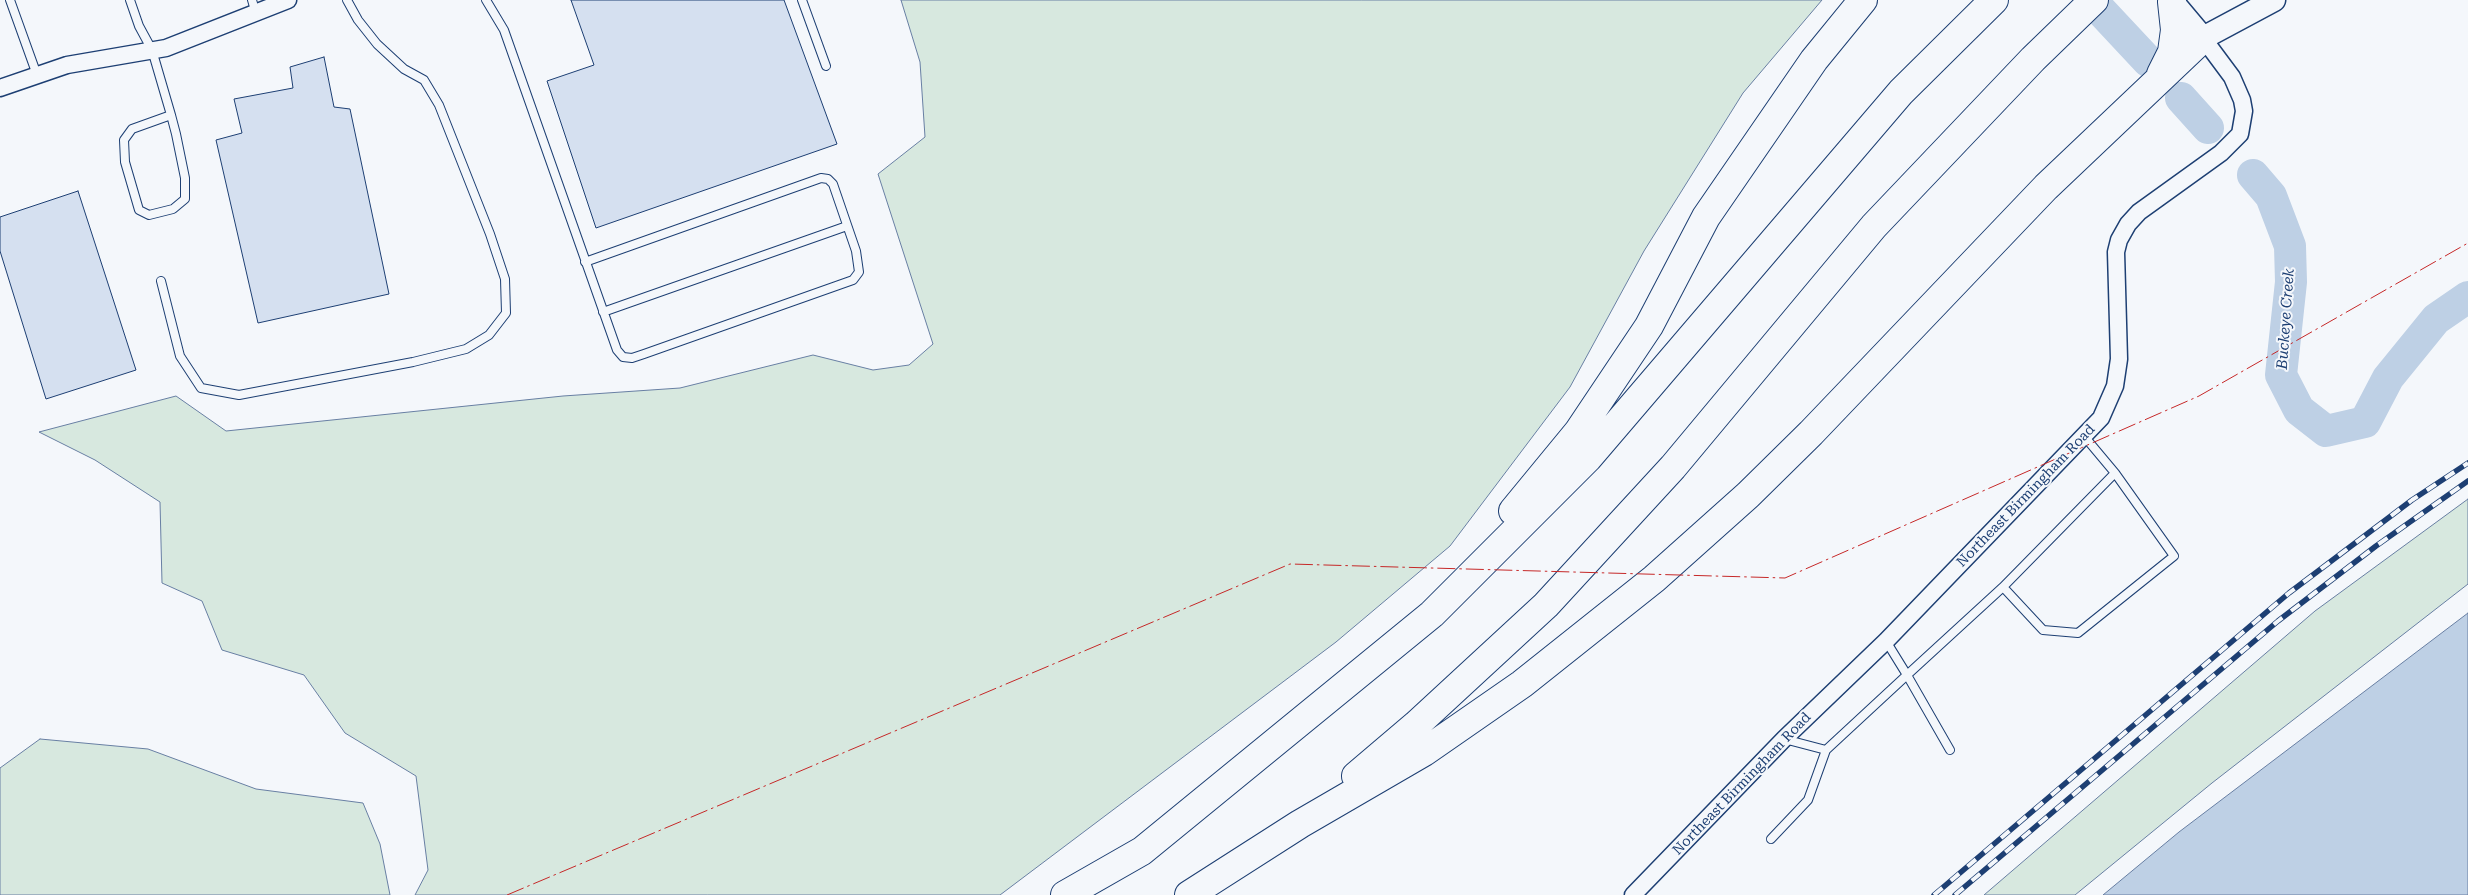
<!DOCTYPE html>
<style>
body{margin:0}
canvas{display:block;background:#f4f7fb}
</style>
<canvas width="2468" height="895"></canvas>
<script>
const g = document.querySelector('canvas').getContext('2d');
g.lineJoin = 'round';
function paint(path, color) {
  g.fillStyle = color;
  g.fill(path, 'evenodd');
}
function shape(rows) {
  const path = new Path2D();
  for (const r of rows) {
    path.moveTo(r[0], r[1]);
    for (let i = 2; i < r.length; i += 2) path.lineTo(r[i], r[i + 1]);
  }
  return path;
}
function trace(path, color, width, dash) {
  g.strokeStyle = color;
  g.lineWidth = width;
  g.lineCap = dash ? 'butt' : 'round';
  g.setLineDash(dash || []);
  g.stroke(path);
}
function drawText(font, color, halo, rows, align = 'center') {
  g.font = font + ' "Roboto Serif",serif';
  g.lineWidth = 4;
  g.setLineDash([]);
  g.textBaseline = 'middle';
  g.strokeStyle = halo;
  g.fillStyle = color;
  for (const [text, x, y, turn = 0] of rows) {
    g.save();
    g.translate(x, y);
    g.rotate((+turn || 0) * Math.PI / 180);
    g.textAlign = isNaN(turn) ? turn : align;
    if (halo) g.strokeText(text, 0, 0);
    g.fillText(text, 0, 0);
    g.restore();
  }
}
const green = shape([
 [901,0,1822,0,1743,93,1644,251,1570,387,1450,546,1336,642,1000,895,415,895,428,870,416,776,345,733,304,675,222,650,202,601,162,583,160,502,95,460,39,432,176,396,226,431,563,396,680,388,813,355,873,370,909,365,933,344,878,174,925,137,920,62,901,0],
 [2468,499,2468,584,2212,783,2075,895,1984,895,2315,611,2468,499],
 [40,739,148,749,256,789,363,803,380,844,390,895,0,895,0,768,40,739]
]);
paint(green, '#d7e8df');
trace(green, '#687fa3', 1);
const water = shape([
 [2468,613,2468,895,2103,895,2179,832,2468,613]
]);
paint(water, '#bed0e5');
trace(water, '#687fa3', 1);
trace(shape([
 [2091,0,2148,61],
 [2181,98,2208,128],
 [2253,175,2271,196,2290,246,2291,282,2281,375,2299,410,2326,431,2365,422,2388,378,2436,319,2468,297]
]), '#bed0e5', 32);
const building = shape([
 [571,0,784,0,837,144,596,228,547,81,594,65,571,0],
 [324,57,334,107,350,109,389,294,258,323,216,140,242,133,234,99,293,88,290,67,324,57],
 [78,191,136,370,46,399,0,251,0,217,78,191]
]);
paint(building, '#d5e0f0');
trace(building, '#1d3f73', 1);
const service = shape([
 [10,0,37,75],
 [130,0,139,26,152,50,171,115,176,134,185,178,185,199,173,209,149,215,139,210,125,162,124,140,132,129,171,115],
 [252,0,256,14],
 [486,0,504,30,617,350,623,357,632,358,644,354,853,280,859,272,856,251,833,184,828,179,821,178,585,262],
 [802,0,826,66],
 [161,281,180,356,201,388,239,395,413,362,466,349,489,335,506,313,505,279,490,234,439,105,424,80,404,69,377,44,358,20,347,0],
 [603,312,847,226],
 [2003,587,2043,630,2078,633,2174,556,2115,473],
 [1784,739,1826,750,1907,675,1886,641],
 [1950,750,1907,675,2003,587,2115,473,2084,436],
 [1771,839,1808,800,1826,750]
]);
const minor = shape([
 [0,88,67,65,166,48,288,0],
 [1633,895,1784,739,1886,641,2101,418,2115,386,2119,359,2116,252,2119,240,2128,224,2139,212,2221,153,2240,134,2244,111,2242,100,2232,77,2203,38]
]);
const secondary = shape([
 [2171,0,2203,38,2274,0]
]);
const motorway = shape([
 [2161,74,2172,52,2175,30,2172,2],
 [1513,511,1578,432,1649,326,1706,217,1814,60,1863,0],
 [1356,776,1416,725,1546,605,1673,467,1874,226,2033,59,2094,0],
 [1065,895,1142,851,1432,614,1588,458,1901,92,1994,0],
 [1189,895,1300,824,1424,752,1522,684,1654,579,1748,495,1811,433,2046,187,2203,38]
]);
trace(service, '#1d3f73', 10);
trace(minor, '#1d3f73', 19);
trace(secondary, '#1d3f73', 25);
trace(motorway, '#1d3f73', 30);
trace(service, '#f4f7fb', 8);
trace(minor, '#f4f7fb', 16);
trace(secondary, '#f4f7fb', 22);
trace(motorway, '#f4f7fb', 28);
const rail = shape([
 [1934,895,2289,593,2412,500,2468,463],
 [1955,895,2278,621,2376,546,2468,481]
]);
trace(rail, '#1d3f73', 5.5);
trace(rail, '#f4f7fb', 4, [11]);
trace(shape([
 [507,895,1290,564,1785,578,2199,396,2468,243]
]), '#c62828', 1, [18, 4, 2.5, 4]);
drawText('14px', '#1d3f73', '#f4f7fb', [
 ["Northeast Birmingham Road",2026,496,-46],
 ["Northeast Birmingham Road",1742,784,-46]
]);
drawText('italic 15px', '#1d3f73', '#f4f7fb', [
 ["Buckeye Creek",2286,319,-86]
]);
</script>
